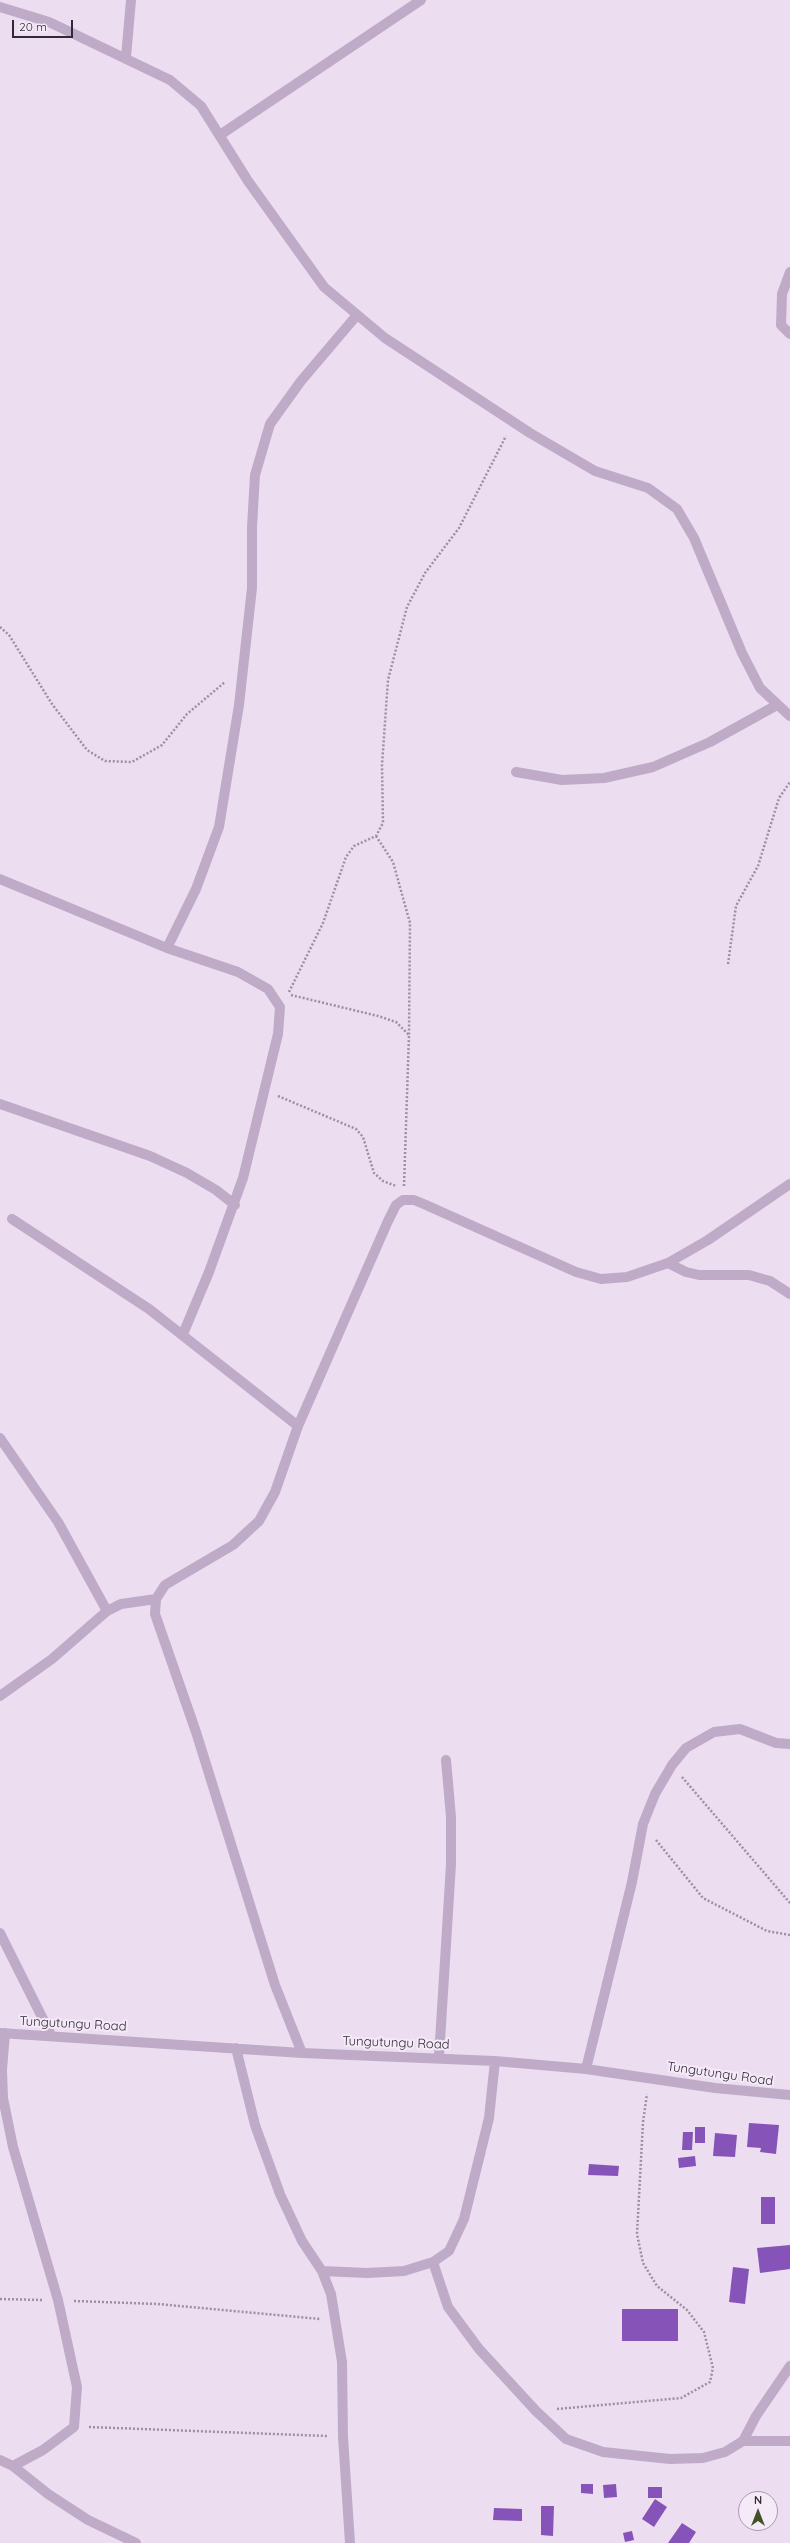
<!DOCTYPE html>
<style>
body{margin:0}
#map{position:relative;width:790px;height:2543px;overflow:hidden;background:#ecdef0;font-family:Quicksand,sans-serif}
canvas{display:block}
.north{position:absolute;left:738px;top:2491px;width:40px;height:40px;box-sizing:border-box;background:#f5eaf8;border:1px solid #a69daa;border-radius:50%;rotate:0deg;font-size:11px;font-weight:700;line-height:16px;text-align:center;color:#302a35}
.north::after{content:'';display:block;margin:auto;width:14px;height:18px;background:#435224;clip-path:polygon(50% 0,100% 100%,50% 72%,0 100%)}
.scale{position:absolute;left:12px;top:20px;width:61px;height:18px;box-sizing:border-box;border:2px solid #302a35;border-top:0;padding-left:5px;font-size:12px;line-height:14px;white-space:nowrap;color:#302a35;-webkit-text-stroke:3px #f5eaf8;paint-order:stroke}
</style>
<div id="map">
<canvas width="790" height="2543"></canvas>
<div class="north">N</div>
<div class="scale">20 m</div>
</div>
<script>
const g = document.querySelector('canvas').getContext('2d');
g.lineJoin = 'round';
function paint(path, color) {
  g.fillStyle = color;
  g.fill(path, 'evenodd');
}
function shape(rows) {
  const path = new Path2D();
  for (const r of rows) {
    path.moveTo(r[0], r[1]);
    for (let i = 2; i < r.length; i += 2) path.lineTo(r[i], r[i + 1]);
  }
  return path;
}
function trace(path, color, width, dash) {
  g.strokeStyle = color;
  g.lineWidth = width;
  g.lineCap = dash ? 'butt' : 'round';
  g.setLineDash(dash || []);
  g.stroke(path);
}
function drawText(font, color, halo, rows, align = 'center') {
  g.font = font + ' Quicksand,sans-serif';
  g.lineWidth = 4;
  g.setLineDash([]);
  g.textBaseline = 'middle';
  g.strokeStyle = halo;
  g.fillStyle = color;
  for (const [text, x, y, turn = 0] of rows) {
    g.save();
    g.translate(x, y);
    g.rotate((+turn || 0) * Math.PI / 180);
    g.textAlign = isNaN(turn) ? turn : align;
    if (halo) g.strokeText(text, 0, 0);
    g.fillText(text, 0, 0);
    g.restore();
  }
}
paint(shape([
 [749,2123,779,2125,776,2154,760,2152,761,2148,747,2147],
 [695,2127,705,2127,705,2143,695,2143],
 [683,2132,693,2132,692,2150,682,2150],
 [715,2133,737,2135,735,2157,713,2156],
 [695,2156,696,2166,679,2168,678,2158],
 [589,2164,619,2166,618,2176,588,2175],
 [761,2197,775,2197,775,2224,761,2224],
 [790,2245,790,2269,760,2273,757,2248],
 [733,2267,749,2269,745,2304,729,2302],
 [622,2309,678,2309,678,2341,622,2341],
 [581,2484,593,2484,593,2494,581,2493],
 [616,2484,617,2497,604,2498,603,2485],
 [648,2487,662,2487,662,2498,648,2498],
 [655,2499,667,2507,654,2527,642,2519],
 [541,2506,554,2506,553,2536,541,2535],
 [494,2508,522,2509,522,2521,493,2520],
 [682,2523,696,2532,689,2543,668,2543],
 [632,2531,634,2540,625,2542,623,2533]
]), '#8653b9');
trace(shape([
 [0,627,9,635,52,704,87,750,105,761,132,762,162,745,187,714,225,682],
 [376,836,393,862,410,923,409,1035],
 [728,964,736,906,758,866,779,798,790,782],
 [289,992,323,923,346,857,354,846,376,836,383,823,382,765,388,680,407,607,425,573,459,528,506,436],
 [291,995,378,1016,396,1022,409,1035,404,1186],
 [278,1096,356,1129,363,1137,374,1173,383,1181,396,1186],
 [682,1777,790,1903],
 [656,1840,703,1898,767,1931,790,1935],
 [0,2299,43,2300],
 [74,2301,158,2304,320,2319],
 [557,2409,681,2398,710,2382,713,2368,704,2332,687,2310,657,2286,643,2263,637,2234,643,2122,647,2094],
 [89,2427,327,2436]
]), '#9f8da8', 2.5, [2, 2]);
trace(shape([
 [0,7,49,22,170,80,201,106,248,181,324,287,385,338,530,433,595,471,648,488,677,509,694,538,742,653,760,688,790,716],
 [126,57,131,0],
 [220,135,421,0],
 [790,272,782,294,781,325,790,334],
 [516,772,562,780,604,778,653,767,710,742,777,705],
 [0,879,167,948,238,972,268,989,280,1007,278,1034,243,1178,209,1272,183,1334],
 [167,948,196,889,219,827,239,705,252,588,252,527,255,475,270,424,301,381,357,315],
 [0,1104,150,1156,187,1173,216,1190,235,1205],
 [12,1219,149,1309,298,1426],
 [668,1263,686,1272,699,1275,749,1275,770,1281,790,1294],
 [0,1438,58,1522,107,1611],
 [0,1696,52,1659,107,1611,121,1604,156,1599],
 [0,1933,51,2035],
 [0,2033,302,2053,495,2061,586,2069,715,2088,790,2095],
 [5,2033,2,2070,3,2098,13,2147,58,2300,77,2387,74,2427,43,2450,13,2466],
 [236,2048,255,2125,280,2194,302,2241,322,2271,331,2294,342,2362,343,2437,350,2543],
 [302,2053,275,1985,196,1732,155,1614,156,1599,165,1585,233,1545,259,1521,275,1492,298,1426,388,1221,396,1205,403,1200,414,1200,426,1205,576,1272,601,1279,627,1277,668,1263,708,1240,790,1184],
 [439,2057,451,1864,451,1817,446,1760],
 [586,2069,632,1882,643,1824,655,1794,672,1765,686,1748,714,1732,740,1729,776,1743,790,1744],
 [433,2262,448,2307,479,2349,536,2411,566,2439,603,2452,670,2459,703,2458,725,2452,743,2441,756,2416,790,2366],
 [322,2271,367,2273,404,2271,433,2262,449,2251,464,2219,489,2118,495,2061],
 [743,2441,790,2441],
 [0,2460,13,2466,48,2494,88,2520,136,2543]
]), '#bfabc7', 10);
drawText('13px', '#302a35', '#f5eaf8', [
 ["Tungutungu Road",73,2024,3],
 ["Tungutungu Road",396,2043,2],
 ["Tungutungu Road",720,2074,8]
]);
</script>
